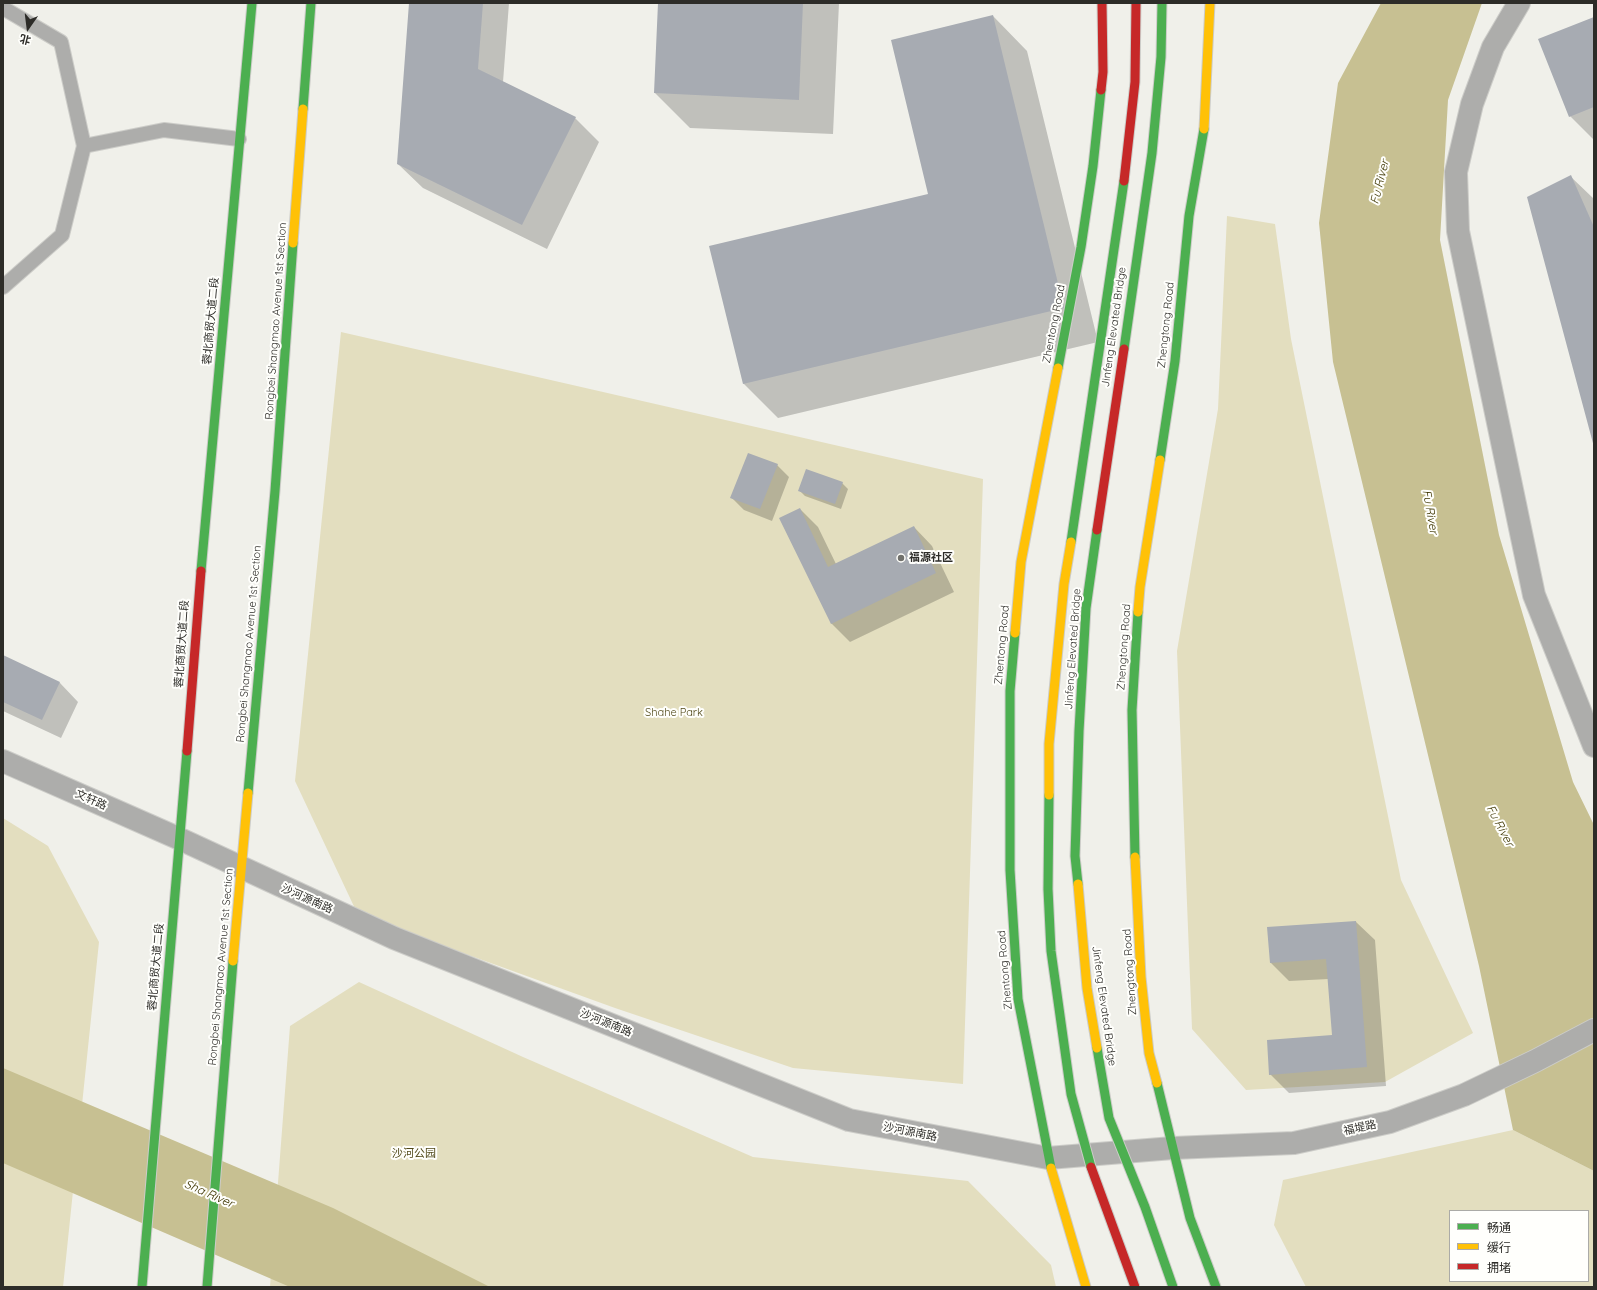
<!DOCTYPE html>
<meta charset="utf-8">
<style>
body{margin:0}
#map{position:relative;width:1597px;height:1290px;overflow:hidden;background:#f0f0ea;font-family:Quicksand,"Noto Sans SC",sans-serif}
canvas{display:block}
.frame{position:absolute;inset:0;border:4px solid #2d2c28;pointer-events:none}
.legend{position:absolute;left:1449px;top:1210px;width:140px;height:72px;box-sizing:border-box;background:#fffffc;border:1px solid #ababa7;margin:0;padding:5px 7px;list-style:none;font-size:12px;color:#2d2c28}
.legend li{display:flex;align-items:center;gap:8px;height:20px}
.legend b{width:20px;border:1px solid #ababa7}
.north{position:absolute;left:8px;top:8px;width:40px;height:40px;-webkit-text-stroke:3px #fffffc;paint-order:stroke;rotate:194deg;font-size:11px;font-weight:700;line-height:16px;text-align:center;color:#2d2c28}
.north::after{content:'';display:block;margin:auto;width:14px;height:18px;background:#2d2c28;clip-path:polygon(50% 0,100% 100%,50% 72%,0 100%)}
</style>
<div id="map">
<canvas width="1597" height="1290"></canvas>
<div class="frame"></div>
<ul class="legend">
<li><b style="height:5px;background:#4caf50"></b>畅通</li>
<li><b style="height:5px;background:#ffc107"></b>缓行</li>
<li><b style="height:5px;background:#c62828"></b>拥堵</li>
</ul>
<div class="north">北</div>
</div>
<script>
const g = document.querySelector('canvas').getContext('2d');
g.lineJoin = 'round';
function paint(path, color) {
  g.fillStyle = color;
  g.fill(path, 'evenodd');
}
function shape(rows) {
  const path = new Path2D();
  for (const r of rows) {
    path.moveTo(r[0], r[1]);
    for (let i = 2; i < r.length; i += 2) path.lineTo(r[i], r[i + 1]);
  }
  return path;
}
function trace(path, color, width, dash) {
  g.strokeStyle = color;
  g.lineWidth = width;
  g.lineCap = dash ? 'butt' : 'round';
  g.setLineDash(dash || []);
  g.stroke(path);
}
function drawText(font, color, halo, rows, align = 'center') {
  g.font = font + ' Quicksand,"Noto Sans SC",sans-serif';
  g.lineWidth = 4;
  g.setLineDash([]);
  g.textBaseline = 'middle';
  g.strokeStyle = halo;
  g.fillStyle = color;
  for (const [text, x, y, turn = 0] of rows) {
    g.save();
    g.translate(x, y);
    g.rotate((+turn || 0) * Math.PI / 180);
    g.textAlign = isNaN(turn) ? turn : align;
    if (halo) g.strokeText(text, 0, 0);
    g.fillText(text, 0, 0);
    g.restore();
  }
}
paint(shape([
 [1227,216,1275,224,1291,339,1401,880,1473,1033,1385,1082,1246,1090,1192,1029,1177,651,1218,409],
 [341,332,983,479,963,1084,793,1068,615,1008,358,915,295,781],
 [3,818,48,846,99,942,63,1287,3,1287],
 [359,982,523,1057,753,1157,968,1181,1051,1265,1056,1287,270,1287,290,1026],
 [1513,1130,1594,1171,1594,1287,1306,1287,1274,1225,1283,1180],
 [1450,1211,1588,1211,1588,1281,1450,1281]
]), '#e3debf');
paint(shape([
 [1381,3,1482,3,1448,100,1440,240,1499,535,1573,782,1594,825,1594,1171,1513,1130,1479,966,1333,362,1319,223,1338,83],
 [3,1068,333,1208,490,1287,290,1287,3,1163]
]), '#c7c092');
paint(shape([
 [410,3,509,3,503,82,575,118,599,142,547,249,423,188,398,164],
 [659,3,839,3,833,134,690,128,655,93],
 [993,16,1027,51,1098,342,778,418,743,383,929,195],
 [1594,18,1594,140,1570,116],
 [1570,176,1594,199,1594,445],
 [777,465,789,477,772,521,744,510,732,498],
 [842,483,848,489,841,509,805,496,799,490],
 [800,509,818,527,836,564,914,527,932,546,954,592,850,642,831,623],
 [3,656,60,683,78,702,61,738,3,711],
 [1356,922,1375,940,1386,1086,1289,1093,1270,1074,1333,1036,1329,979,1289,981,1271,963,1268,928]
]), '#0003');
paint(shape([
 [409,3,483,3,478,69,576,117,522,225,397,164],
 [658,3,803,3,799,100,654,93],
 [993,15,1064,308,743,384,709,246,928,194,891,40],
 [1594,17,1594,107,1569,117,1538,39],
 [1571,175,1594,227,1594,447,1527,197],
 [748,453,778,464,760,509,730,498],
 [806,469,843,482,835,504,798,491],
 [800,508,828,567,914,526,936,573,831,624,779,518],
 [3,655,60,682,42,720,3,702],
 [1356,921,1367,1067,1269,1075,1267,1040,1332,1035,1326,959,1270,963,1267,927]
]), '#a7abb2');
const lane = shape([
 [3,8,61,42,84,146,62,235,3,287],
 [84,146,164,130,239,139]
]);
const street = shape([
 [1519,3,1493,47,1472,104,1456,172,1458,231,1534,595,1594,746],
 [3,761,180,839,394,938,849,1120,1048,1158,1173,1148,1294,1143,1390,1122,1464,1095,1535,1061,1594,1030]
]);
const fast = shape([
 [303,109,311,3],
 [1058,368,1081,247,1093,166,1101,90],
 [1160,460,1175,361,1189,216,1204,129],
 [201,571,252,3],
 [1015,633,1010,691,1010,870,1018,999,1051,1168],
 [248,793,275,491,293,243],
 [1135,857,1132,710,1138,612],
 [1157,1083,1190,1218,1216,1287],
 [142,1287,187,751],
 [207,1287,233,961]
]);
const slow = shape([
 [1204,129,1210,3],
 [293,243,303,109],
 [1138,612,1140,587,1160,460],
 [1015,633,1021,562,1058,368],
 [1135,857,1141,977,1149,1053,1157,1083],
 [233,961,248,793],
 [1051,1168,1086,1287]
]);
const jam = shape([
 [1101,90,1103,72,1102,3],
 [187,751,201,571]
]);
trace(lane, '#ccccc8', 16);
trace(street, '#ccccc8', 24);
trace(fast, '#ccccc8', 11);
trace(slow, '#ccccc8', 11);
trace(jam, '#ccccc8', 11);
trace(lane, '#adadab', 14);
trace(street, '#adadab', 22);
trace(fast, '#4caf50', 9);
trace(slow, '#ffc107', 9);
trace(jam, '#c62828', 9);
const fastBridge = shape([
 [1124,349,1152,153,1161,57,1162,3],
 [1071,542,1124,181],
 [1049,795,1048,889,1051,951,1071,1094,1091,1167],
 [1078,884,1075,856,1079,731,1086,608,1097,530],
 [1097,1048,1109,1118,1145,1207,1173,1287]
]);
const slowBridge = shape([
 [1049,795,1049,744,1064,584,1071,542],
 [1078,884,1087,988,1097,1048]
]);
const jamBridge = shape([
 [1124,181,1135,82,1136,3],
 [1097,530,1124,349],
 [1091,1167,1135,1287]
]);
trace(fastBridge, '#ccccc8', 11, []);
trace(slowBridge, '#ccccc8', 11, []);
trace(jamBridge, '#ccccc8', 11, []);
trace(fastBridge, '#4caf50', 9);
trace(slowBridge, '#ffc107', 9);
trace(jamBridge, '#c62828', 9);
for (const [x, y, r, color] of [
 [901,558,4,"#71716c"]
]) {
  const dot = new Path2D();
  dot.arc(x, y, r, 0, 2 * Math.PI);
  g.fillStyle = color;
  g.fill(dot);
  trace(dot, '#fffffc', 1.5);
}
drawText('11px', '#2d2c28', '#fffffc', [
 ["蓉北商贸大道二段",211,321,-85],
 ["Rongbei Shangmao Avenue 1st Section",276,321,-86],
 ["Zhentong Road",1054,324,-79],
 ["Zhengtong Road",1166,325,-84],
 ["Jinfeng Elevated Bridge",1114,327,-82],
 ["蓉北商贸大道二段",182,644,-86],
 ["Rongbei Shangmao Avenue 1st Section",249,644,-85],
 ["Zhentong Road",1002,645,-85],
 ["Zhengtong Road",1124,647,-86],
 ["Jinfeng Elevated Bridge",1073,649,-86],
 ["文轩路",91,800,24],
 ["沙河源南路",307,899,24],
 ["蓉北商贸大道二段",156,967,-85],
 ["Rongbei Shangmao Avenue 1st Section",221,967,-85],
 ["Zhentong Road",1005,970,-95],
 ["Zhengtong Road",1130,972,-94],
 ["Jinfeng Elevated Bridge",1104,1006,82],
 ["沙河源南路",606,1023,22],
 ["福堤路",1360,1128,-12],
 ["沙河源南路",910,1132,11]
]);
drawText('bold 11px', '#2d2c28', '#fffffc', [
 ["福源社区",909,558]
], 'left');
drawText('11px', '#504818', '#fffffc', [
 ["Shahe Park",674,713],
 ["沙河公园",414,1154]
]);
drawText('italic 12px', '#3e3602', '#fffffc', [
 ["Fu River",1380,182,-76],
 ["Fu River",1430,512,80],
 ["Fu River",1500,826,62],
 ["Sha River",209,1194,24]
]);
</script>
